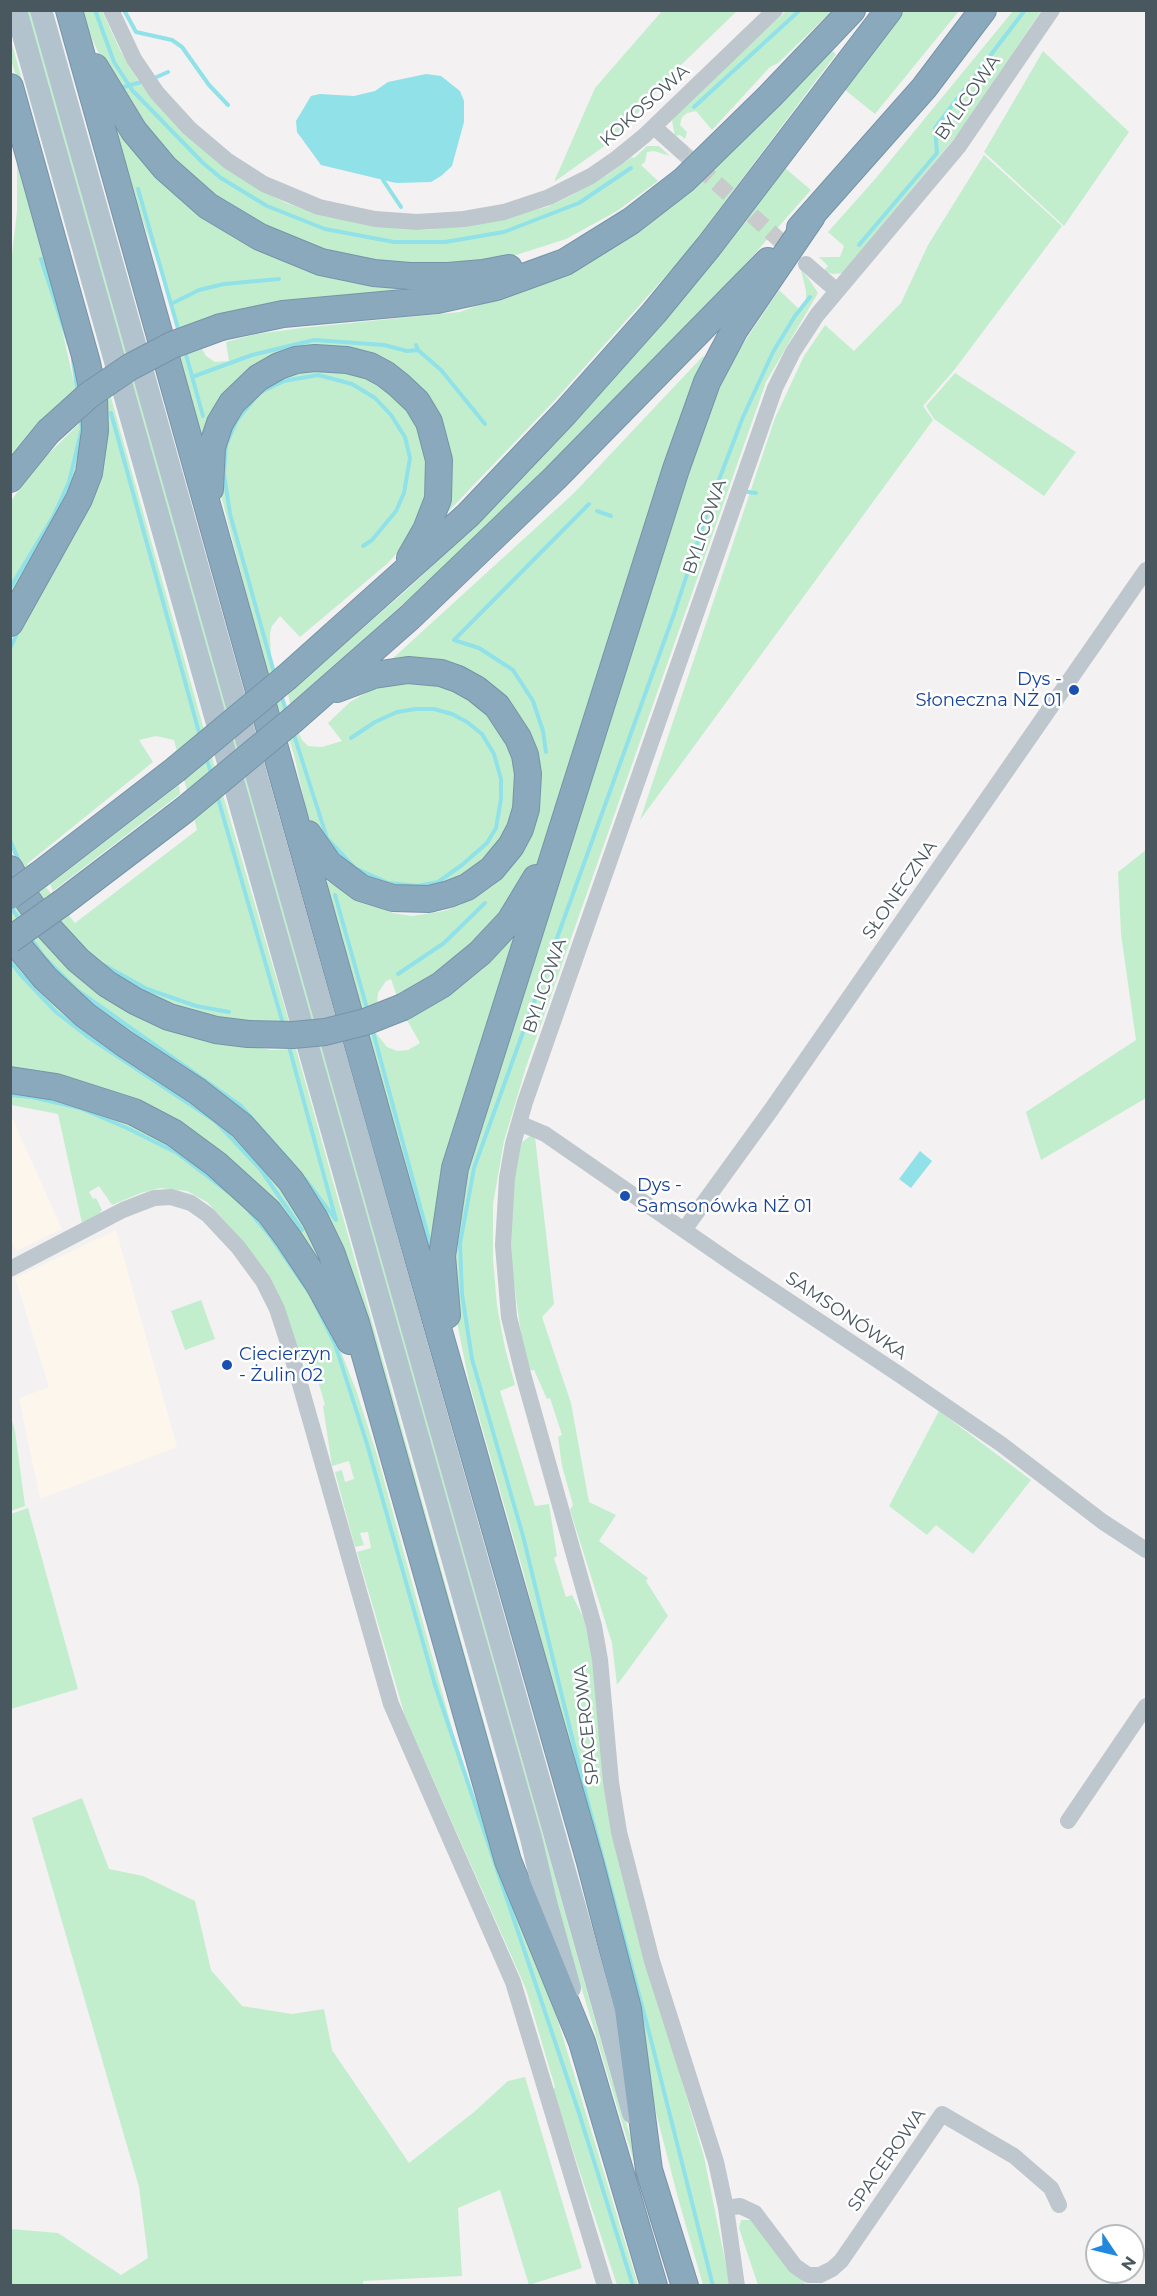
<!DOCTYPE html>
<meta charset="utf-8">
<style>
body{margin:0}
#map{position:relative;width:1157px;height:2296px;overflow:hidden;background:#f3f1f1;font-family:Montserrat,sans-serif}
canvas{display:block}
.frame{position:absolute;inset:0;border:12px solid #49575e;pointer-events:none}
.north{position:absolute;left:1085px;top:2224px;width:60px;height:60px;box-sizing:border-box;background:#fff;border:2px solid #b6bcbf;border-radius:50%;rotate:125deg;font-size:16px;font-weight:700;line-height:24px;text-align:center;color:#49575e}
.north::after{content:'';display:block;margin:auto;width:21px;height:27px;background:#2089de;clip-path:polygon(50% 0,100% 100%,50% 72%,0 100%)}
</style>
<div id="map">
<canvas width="1157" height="2296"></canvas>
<div class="frame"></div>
<div class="north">N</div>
</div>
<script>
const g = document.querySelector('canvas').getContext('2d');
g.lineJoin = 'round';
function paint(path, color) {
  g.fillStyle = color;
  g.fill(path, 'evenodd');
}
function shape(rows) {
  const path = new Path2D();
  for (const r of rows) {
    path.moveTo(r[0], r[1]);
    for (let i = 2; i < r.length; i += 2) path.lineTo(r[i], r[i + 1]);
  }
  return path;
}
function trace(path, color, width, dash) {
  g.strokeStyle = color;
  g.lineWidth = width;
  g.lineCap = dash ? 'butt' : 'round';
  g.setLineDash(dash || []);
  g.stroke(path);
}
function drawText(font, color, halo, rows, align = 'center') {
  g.font = font + ' Montserrat,sans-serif';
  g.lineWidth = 5;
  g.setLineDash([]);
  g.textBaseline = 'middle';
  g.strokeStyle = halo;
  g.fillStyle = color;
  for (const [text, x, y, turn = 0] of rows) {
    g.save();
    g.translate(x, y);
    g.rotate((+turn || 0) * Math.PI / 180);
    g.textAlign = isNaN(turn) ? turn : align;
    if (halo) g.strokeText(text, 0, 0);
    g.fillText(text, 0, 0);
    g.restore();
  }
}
paint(shape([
 [10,1113,62,1229,16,1251,10,1238],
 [116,1230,177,1447,40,1499,19,1398,49,1387,15,1278]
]), '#fcf6ec');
paint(shape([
 [25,11,32,11,611,2077,679,2285,671,2285,580,1983],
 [82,11,102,11,120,50,139,82,160,107,261,190,286,203,324,216,403,229,427,230,487,222,547,207,568,197,607,175,632,157,634,158,647,146,659,146,670,156,654,151,647,152,645,162,641,165,658,181,617,211,566,239,516,255,479,262,418,266,387,264,314,250,221,203,155,145,108,72,88,31],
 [662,11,737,11,680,66,613,140,554,182,595,88],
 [786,11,832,11,778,63,770,67,712,130,696,111,687,113,682,117,680,125,687,132,685,139,680,135,675,136,672,121,677,113],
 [902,11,959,11,875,114,844,89],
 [1013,11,1041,11,962,129,843,273,833,274,823,271,828,266,819,257,840,257,844,246,828,232,876,178],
 [10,37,201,719,291,1029,193,1016,118,982,63,932,19,868,11,848,11,644,19,623,96,477,25,105,11,60],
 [156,736,174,740,197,830,75,923,27,864,153,762,139,740],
 [830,49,836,54,687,252,557,398,444,516,450,481,447,439,433,408,416,387,284,354,203,448,175,359,202,349,206,356,215,362,229,361,226,342,257,334,301,328,460,312,580,267,630,236,688,194],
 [1043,51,1129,132,1064,226,984,152],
 [102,101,197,211,236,239,282,259,440,286,371,295,292,301,242,309,180,330],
 [17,142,19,142,76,391,11,465,10,271,17,212],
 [984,155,1062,226,955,369,923,406,933,420,640,820,775,418,804,356,825,325,854,351,901,303,928,245],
 [785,168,811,190,734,277,668,348,537,479,420,589,290,704,288,694,410,587,474,526,584,412,710,266],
 [801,270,808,278,818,293,766,382,526,1067,504,1141,493,1204,493,1259,497,1306,505,1348,515,1385,500,1391,535,1506,549,1504,557,1556,554,1558,566,1597,572,1595,584,1619,590,1644,597,1697,683,2085,704,2157,730,2285,703,2285,678,2198,653,2101,628,1973,523,1571,469,1382,450,1288,461,1187,673,512,723,374,779,290,799,309,806,301,806,291],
 [703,356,708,362,536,866,508,917,399,1002,391,979,386,981,378,993,377,1003,380,1009,359,1016,324,882,330,882,347,894,393,913,412,916,444,911,460,905,493,886,510,868,528,840,511,709,391,660,574,493],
 [343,368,371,379,398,397,413,417,427,446,428,504,413,535,388,563,300,637,280,616,272,626,270,633,271,661,285,706,302,740,308,746,322,747,342,741,328,723,350,702,378,686,418,680,470,695,502,727,520,780,512,822,486,862,448,886,379,888,325,848,307,813,294,755,265,666,217,480,226,428,246,399,290,372],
 [955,373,1076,452,1044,496,934,419,926,406],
 [87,416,78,480,11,605,11,501,35,467],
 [179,785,180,794,53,891,50,884],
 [1146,850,1146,1098,1041,1160,1026,1112,1136,1040,1121,934,1118,872],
 [10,887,61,953,249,1046,271,1050,296,1049,532,1895,307,1191,78,1001,36,955,11,921],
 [525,915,435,1276,368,1037,376,1033,387,1047,397,1051,408,1050,420,1043,407,1020,460,987,483,969,504,945],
 [10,955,23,973,65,1015,114,1051,216,1115,294,1202,333,1279,201,1140,11,1071],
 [10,1085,155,1132,259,1214,325,1311,356,1390,377,1455,461,1761,504,1878,547,1985,638,2285,617,2285,553,2090,555,2087,526,1989,405,1716,357,1552,371,1548,368,1532,360,1533,364,1545,355,1547,335,1472,342,1470,345,1482,354,1479,349,1461,332,1466,323,1406,325,1405,314,1367,309,1370,234,1231,207,1202,187,1191,160,1188,141,1193,112,1205,99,1186,89,1192,93,1199,96,1198,102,1210,99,1214,82,1223,58,1114,11,1105],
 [530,1136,535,1137,554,1304,542,1317,571,1403,589,1502,616,1515,599,1541,648,1578,646,1581,668,1616,617,1685,612,1643,570,1510,573,1505,562,1466,558,1437,562,1435,550,1398,547,1399,534,1370,526,1371,509,1246,515,1173,520,1144],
 [201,1300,215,1339,185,1350,171,1311],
 [939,1411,1031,1480,973,1554,936,1525,927,1535,889,1506],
 [11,1417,15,1431,25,1506,11,1511],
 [28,1508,78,1689,11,1709,11,1514],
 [82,1798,109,1869,143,1876,195,1901,211,1970,242,2006,292,2014,324,2009,332,2050,409,2163,474,2112,508,2081,525,2077,582,2268,529,2285,500,2190,458,2208,462,2276,363,2281,363,2286,11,2285,11,2229,58,2233,121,2275,148,2258,139,2187,32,1818],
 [741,2220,752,2220,806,2285,758,2285,739,2228]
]), '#c2eece');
paint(shape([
 [426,74,441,76,460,91,464,101,464,122,452,166,441,176,431,182,396,183,321,165,297,132,296,121,311,96,320,94,354,96,375,91,388,82],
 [920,1151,932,1161,911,1188,899,1179]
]), '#91e1e9');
trace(shape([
 [95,10,114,62,132,90,203,163,221,178,267,206,325,229,394,242,445,242,504,232,579,203,631,168],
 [124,10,136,32,172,40,182,47,209,85,228,105],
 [152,79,168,72],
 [120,88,145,81],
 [694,107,800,10],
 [383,180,401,207],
 [138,189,179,332],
 [859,245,937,153,935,128,1025,10],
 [41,259,69,344],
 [171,304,199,290,224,284,279,279],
 [416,345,418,350,441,370,485,424],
 [185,351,203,416],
 [73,360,78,394],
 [192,377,252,355,314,340,384,345,407,351,418,350],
 [111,413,200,736],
 [748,492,756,493],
 [597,511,611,516],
 [10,588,53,517,69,482,82,428,80,416],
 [10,649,18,631],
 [275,676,230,514,224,474,226,445,237,420,259,393,284,381,318,375,352,384,375,398,391,415,405,437,410,458,404,493,396,511,372,540,363,546],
 [281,695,287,713],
 [293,732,327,838,355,868,388,883,418,886,438,882,462,865,487,843,496,828,501,799,501,779,494,754,482,734,467,722,452,714,434,709,416,709,397,712,375,722,351,738],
 [546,752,543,731,533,701,513,670,479,648,454,640,589,504],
 [206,757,212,776],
 [217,795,283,1024],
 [10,840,19,861],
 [335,895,368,1012],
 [10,906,20,920],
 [30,937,44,957,77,990,241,1106,294,1166],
 [10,961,20,974,56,1012,87,1036,215,1121,261,1170,302,1230],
 [104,965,147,989,196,1006,229,1012],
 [398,974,444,943,485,903],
 [372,1028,431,1247],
 [288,1043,336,1220,305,1179],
 [10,1095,32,1097,80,1108,127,1128,177,1153,228,1192],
 [249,1211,271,1237,309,1292],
 [314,1301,335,1344,367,1444,435,1685,579,2113,633,2286],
 [713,2286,650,2036,589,1807,523,1536,472,1359,462,1294,460,1244,474,1168,674,614,712,498,743,417,773,352,795,316,810,297]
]), '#91e1e9', 4);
trace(shape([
 [681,151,796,255]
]), '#c8cacc', 16, [16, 8]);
const highway = shape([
 [69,10,385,1142,590,1862,628,2009,649,2170,685,2286],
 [95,67,134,131,165,168,208,206,260,237,321,262,374,273,410,276,448,276,483,273,509,268],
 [10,87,87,363,94,398,95,431,89,473,79,499,10,623],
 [800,228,924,88,983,10],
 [221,327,283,314,437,300,496,287,565,262,631,221,684,180,770,96,852,10],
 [10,479,48,432],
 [210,489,212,447,220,423,232,403,258,378,279,366,296,360,315,358,347,360,370,366,385,374,399,385,417,402,429,422,439,460,438,499,426,530,410,558],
 [287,677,468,515,565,413,654,313,709,246,889,10],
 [294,719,410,617,555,478,768,261],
 [308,834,329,864,361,888,393,898,429,899,449,894,467,887,492,869,511,846,520,829,526,809,528,774,525,755,518,738,497,706,476,689,458,679,441,673,408,670,374,675,337,689],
 [10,869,22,892,44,923,78,960,107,984,135,1001,169,1017,216,1030,248,1034],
 [40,874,175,770],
 [62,903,183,811],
 [10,936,45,978,85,1015,125,1044,197,1091,242,1126,291,1181,315,1219,331,1252,356,1323,508,1861,582,2042,654,2286],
 [403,1007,441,985,480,953,510,921,536,878],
 [10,1080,56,1087,134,1112,174,1133,216,1164,269,1212,289,1239,318,1283,350,1341],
 [447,1315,442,1256,455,1168,676,469,707,382,735,329,812,216]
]);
trace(highway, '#7694a9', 28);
trace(shape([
 [111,10,134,59,157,93,189,128,228,161,264,184,319,207,375,219,417,222,464,219,504,212,549,197,591,176,617,158,644,136,775,10],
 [654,127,681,151],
 [806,264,837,291],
 [519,1123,545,1134,733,1264,900,1375,1001,1444,1103,1522,1146,1550],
 [684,1230,771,1110,1146,570],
 [10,1269,123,1210,154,1198,171,1197,191,1203,208,1215,238,1247,263,1281,277,1309,290,1349,391,1704,513,1982,605,2286],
 [1068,1821,1146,1706],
 [726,2208,740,2206,755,2213,795,2266,808,2275,820,2275,832,2269,841,2261,942,2114,1014,2156,1051,2188,1059,2205],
 [737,2286,726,2208,716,2162,652,1961,619,1832,611,1782,600,1660,594,1626,523,1374,509,1317,503,1245,507,1178,513,1144,525,1102,775,388,793,352,817,315,959,146,1052,10]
]), '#bdc7cd', 16);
trace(shape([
 [16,10,531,1838,546,1902,570,1988],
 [41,10,633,2113]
]), '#b2c3ce', 22);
trace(highway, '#8ba9bd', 26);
const highwayBridge = shape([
 [48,432,89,395,130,367,172,345,221,327],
 [175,770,287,677],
 [183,811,294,719],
 [10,896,40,874],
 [10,940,62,903],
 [248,1034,293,1035,325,1032,365,1022,403,1007]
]);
trace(highwayBridge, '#7694a9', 28, []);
trace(highwayBridge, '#8ba9bd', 26);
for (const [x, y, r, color] of [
 [1074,690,6,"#1a4fb4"],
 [625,1196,6,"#1a4fb4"],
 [227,1365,6,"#1a4fb4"]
]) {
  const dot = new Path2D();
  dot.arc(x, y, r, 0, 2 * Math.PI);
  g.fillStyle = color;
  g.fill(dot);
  trace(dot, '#fff', 2);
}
drawText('18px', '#49575e', '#fff', [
 ["BYLICOWA",968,98,-55],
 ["KOKOSOWA",645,106,-42],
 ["BYLICOWA",705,527,-71],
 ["SŁONECZNA",900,890,-55],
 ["BYLICOWA",545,986,-71],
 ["SAMSONÓWKA",846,1316,34],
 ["SPACEROWA",587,1725,-96],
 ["SPACEROWA",887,2160,-55]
]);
drawText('18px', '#164399', '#fff', [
 ["Dys -",1062,680,"right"],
 ["Słoneczna NŻ 01",1062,701,"right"],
 ["Dys -",637,1186],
 ["Samsonówka NŻ 01",637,1207],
 ["Ciecierzyn",239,1355],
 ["- Żulin 02",239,1376]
], 'left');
</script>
